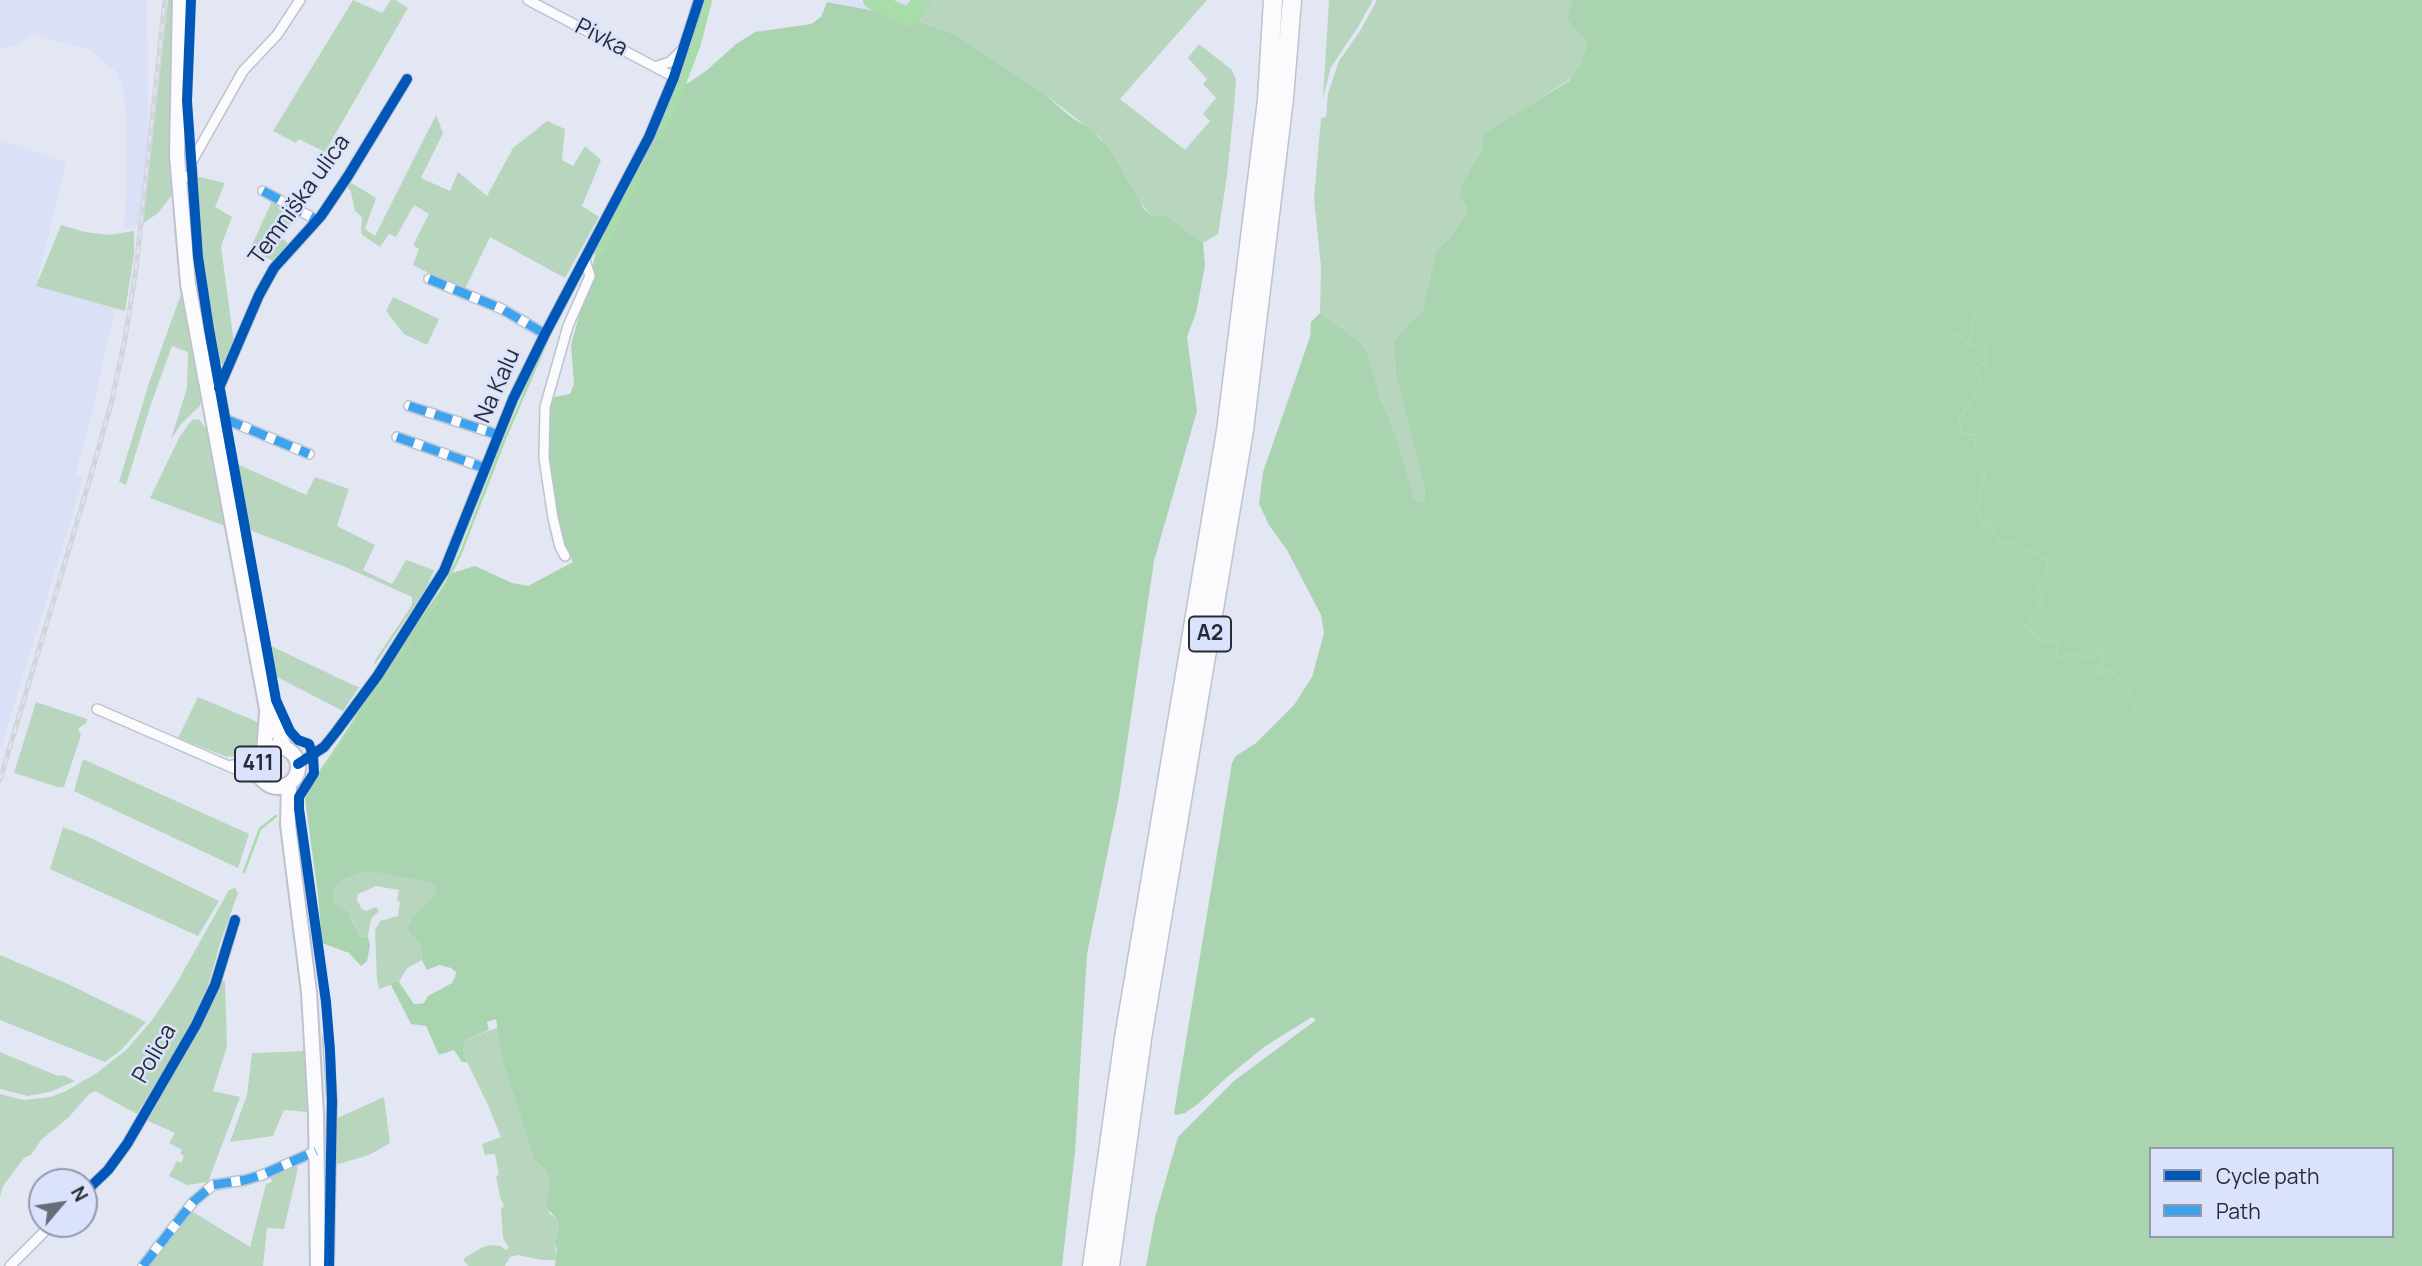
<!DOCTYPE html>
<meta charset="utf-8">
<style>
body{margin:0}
#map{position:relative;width:2422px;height:1266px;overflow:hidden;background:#e3e7f4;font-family:Manrope,sans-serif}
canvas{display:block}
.legend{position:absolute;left:2149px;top:1147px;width:245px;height:91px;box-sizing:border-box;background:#dbe3fc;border:2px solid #9399ad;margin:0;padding:9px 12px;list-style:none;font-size:21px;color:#272b37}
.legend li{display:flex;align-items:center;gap:14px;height:35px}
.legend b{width:35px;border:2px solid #9399ad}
.north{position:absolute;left:28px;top:1168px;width:70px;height:70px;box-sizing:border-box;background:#dbe3fc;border:2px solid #9399ad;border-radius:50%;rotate:61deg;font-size:19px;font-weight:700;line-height:28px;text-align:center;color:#272b37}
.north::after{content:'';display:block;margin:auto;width:24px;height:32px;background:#696d79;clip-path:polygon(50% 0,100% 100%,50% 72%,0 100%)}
</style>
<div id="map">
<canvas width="2422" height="1266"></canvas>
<ul class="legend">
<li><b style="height:9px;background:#0057b8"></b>Cycle path</li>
<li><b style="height:9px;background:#3ea3ec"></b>Path</li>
</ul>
<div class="north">N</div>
</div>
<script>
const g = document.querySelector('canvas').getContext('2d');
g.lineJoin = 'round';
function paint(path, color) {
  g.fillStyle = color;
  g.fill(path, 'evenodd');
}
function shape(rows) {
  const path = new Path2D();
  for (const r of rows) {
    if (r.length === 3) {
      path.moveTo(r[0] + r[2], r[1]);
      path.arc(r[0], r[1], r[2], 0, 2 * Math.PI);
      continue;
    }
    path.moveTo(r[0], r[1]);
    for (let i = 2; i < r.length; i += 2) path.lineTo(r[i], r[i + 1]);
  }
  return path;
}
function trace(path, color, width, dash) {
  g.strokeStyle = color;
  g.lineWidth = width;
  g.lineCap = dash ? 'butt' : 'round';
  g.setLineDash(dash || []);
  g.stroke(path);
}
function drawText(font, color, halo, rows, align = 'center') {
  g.font = font + ' Manrope,sans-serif';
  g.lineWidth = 5;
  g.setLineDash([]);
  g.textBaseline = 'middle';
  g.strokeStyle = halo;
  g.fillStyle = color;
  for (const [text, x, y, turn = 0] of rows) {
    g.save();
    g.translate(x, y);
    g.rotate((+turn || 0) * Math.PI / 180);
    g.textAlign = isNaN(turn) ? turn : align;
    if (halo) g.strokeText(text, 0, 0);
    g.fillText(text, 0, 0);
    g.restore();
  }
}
paint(shape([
 [0,0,147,0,148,123,152,147,143,223,124,230,127,161,126,121,123,88,115,71,99,56,90,50,33,34,16,45,0,48],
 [822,0,920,0,909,17],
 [0,140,66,162,36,286,115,308,90,422,75,475,83,480,0,751]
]), '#dae1f7');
paint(shape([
 [168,0,174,0,170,89,172,195,157,214,143,223],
 [353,0,382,13,391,0,395,0,408,8,325,152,299,139,296,143,273,131],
 [920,0,1207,0,1120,99,1185,150,1210,121,1203,114,1216,98,1203,84,1207,79,1188,58,1199,44,1232,70,1236,80,1234,107,1227,176,1218,234,1203,243,1167,216,1151,215,1137,199,1100,137,1042,92,956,35,909,17],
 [1329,0,1373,0,1358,27,1331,67,1323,98],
 [1377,0,1572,0,1567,20,1587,44,1580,65,1573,77,1509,119,1482,150,1465,178,1467,213,1452,235,1436,251,1422,312,1410,322,1394,340,1396,375,1425,491,1424,501,1419,502,1414,497,1397,438,1381,400,1367,352,1357,339,1320,313,1321,267,1314,198,1321,118,1326,117,1328,93,1339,61,1360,31],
 [436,115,443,133,421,178,450,191,458,172,487,196,513,148,547,121,565,129,562,160,573,166,585,146,601,160,582,206,599,217,565,278,490,237,464,291,413,265,419,249,413,245,429,214,414,205,396,237,389,234,380,247,361,234,362,217,355,211,351,192,347,186,350,182,376,198,365,229,375,236],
 [199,177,225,183,215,207,232,217,221,246,234,344,227,363,223,365,216,358,201,255,194,184,196,178],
 [273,199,297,211,282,238,290,245,275,262,250,249],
 [61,225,85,232,109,235,134,231,134,255,125,311,36,286],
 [181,294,201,399,200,406,182,423,171,439,187,388,188,352,172,346,151,404,126,485,119,482,149,383],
 [393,297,439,319,427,345,404,334,386,311],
 [199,419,207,430,225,526,150,498,180,436,192,420],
 [235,463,306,495,315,477,349,489,337,526,375,545,363,570,392,584,406,560,434,570,426,589,374,666,375,660,412,605,412,597,343,566,247,529],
 [269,645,353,685,359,687,343,711,275,676],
 [198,697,260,723,260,737,257,744,246,755,227,757,178,738],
 [36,702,87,719,86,723,78,729,81,735,64,787,58,787,14,773],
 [83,759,249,834,238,868,74,791],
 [63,827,93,839,219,901,198,936,50,869],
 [367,871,433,883,435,888,436,893,413,917,412,936,421,943,422,960,407,968,399,982,379,989,377,980,375,930,380,921,398,916,400,902,397,900,399,890,376,886,358,894,357,900,361,908,366,911,376,907,379,911,371,919,368,936,361,938,351,918,335,904,334,889,343,880],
 [235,888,238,893,221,940,206,992,183,1038,137,1114,95,1091,89,1094,69,1117,41,1140,31,1155,24,1158,3,1186,0,1197,0,1094,24,1100,50,1097,66,1091,97,1073,126,1050,153,1019,175,986,229,890],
 [0,955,68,984,146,1022,121,1050,105,1062,0,1020],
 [220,981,225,981,227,1046,213,1091,240,1097,208,1182,187,1185,169,1176,177,1161,181,1163,184,1156,180,1153,182,1150,169,1143,175,1133,146,1120,196,1033],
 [499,1027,504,1066,534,1159,546,1171,549,1186,549,1213,557,1219,559,1228,554,1242,558,1260,542,1260,518,1255,510,1257,505,1266,468,1266,463,1259,481,1248,490,1245,501,1246,506,1250,509,1248,503,1238,501,1209,504,1206,500,1197,496,1176,499,1175,495,1154,485,1155,482,1144,501,1137,488,1105,467,1062,462,1044,465,1040],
 [305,1051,307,1112,284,1110,273,1136,230,1142,247,1095,252,1053],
 [0,1052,58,1076,63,1075,75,1081,50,1092,28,1096,0,1089],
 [384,1097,390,1143,369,1155,339,1164,333,1160,333,1120],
 [295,1164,298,1168,284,1229,267,1228,263,1266,146,1266,190,1210,250,1247,266,1184,272,1182,270,1175]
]), '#b8d6be');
paint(shape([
 [1572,0,2422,0,2422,1266,1146,1266,1155,1217,1178,1137,1234,1081,1316,1020,1312,1017,1264,1047,1226,1078,1198,1104,1185,1113,1176,1115,1174,1113,1232,763,1236,756,1256,743,1294,705,1312,677,1324,633,1321,615,1287,550,1269,525,1259,504,1263,472,1310,337,1311,322,1320,313,1357,339,1367,352,1381,400,1397,438,1414,497,1419,502,1424,501,1425,491,1396,375,1394,340,1410,322,1422,312,1436,251,1452,235,1467,213,1466,205,1460,197,1460,191,1465,178,1482,150,1482,138,1487,132,1570,80,1580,65,1587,44,1567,20],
 [2151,1149,2392,1149,2392,1236,2151,1236],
 [827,2,909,17,956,35,1042,92,1071,117,1091,129,1108,147,1144,209,1151,215,1167,216,1203,243,1205,266,1196,313,1187,337,1197,411,1154,561,1119,797,1087,954,1075,1152,1062,1266,555,1266,557,1250,554,1242,559,1228,557,1219,545,1206,548,1199,549,1186,546,1171,534,1159,504,1066,496,1019,487,1022,489,1030,465,1040,463,1049,467,1062,462,1062,454,1050,439,1055,426,1026,411,1024,391,985,394,982,399,982,414,1004,419,1004,424,1003,428,996,452,983,455,977,456,972,451,968,439,965,427,970,422,960,421,944,412,936,408,928,413,917,436,893,435,888,432,883,367,871,343,880,334,889,335,904,347,911,361,938,368,936,370,946,367,961,361,966,349,953,322,943,318,895,305,799,311,785,382,676,452,573,475,566,512,583,528,586,573,562,562,538,550,498,549,398,570,394,574,384,571,345,598,246,655,138,673,93,706,71,736,44,755,32,811,24,821,17]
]), '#aad4b0');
trace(shape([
 [1974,315,1970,344,1986,349,1986,362,1976,369,1981,384,1959,420,1962,434,1976,435,1975,447,1964,457,1985,474,1977,510,1983,524,1991,522,1994,532,2003,544,2019,541,2021,549,2048,559,2046,575,2037,587,2042,601,2026,626,2042,641,2057,643,2057,659,2073,653,2091,659,2101,649,2103,659,2098,668,2099,675,2108,668,2124,685,2134,701,2133,714],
 [1941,325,1970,344],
 [305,794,435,605,460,555,504,441,547,341],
 [244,872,260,829,276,816]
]), '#a8dcaa', 2.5);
trace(shape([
 [872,0,909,17,922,0],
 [655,131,673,93,692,43,703,0],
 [598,246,633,175]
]), '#a8dcaa', 18);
const minor = shape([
 [528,0,674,77],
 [657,66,670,62,681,51],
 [179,179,192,175,191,163,243,71,277,35,300,0],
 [263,191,317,220],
 [429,279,502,309,545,334],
 [219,388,225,419,309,454],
 [209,397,219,388,259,295,274,268,321,216,348,176,407,79],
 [409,406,499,435],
 [397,437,485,468],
 [565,556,560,547,553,518,544,458,545,407,568,326,590,276,585,260],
 [97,709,263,781],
 [298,764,324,747,336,732,378,675,444,571,513,399,545,334,649,137,674,77,699,0],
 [229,766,260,758],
 [328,1038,332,1101,329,1266],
 [84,1193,108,1170,127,1144,196,1025,215,985,235,920],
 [10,1266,52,1224],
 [143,1266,193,1202,213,1185,245,1180,262,1175,316,1151]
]);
const primary = shape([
 [180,0,177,155,188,284,267,709,285,748],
 [278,767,20],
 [264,753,267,713],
 [289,784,288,825,309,992,316,1114,318,1266]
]);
const motorway = shape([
 [1092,1266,1124,1038,1226,431,1267,100,1273,0],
 [1110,1266,1143,1032,1244,430,1284,98,1292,0]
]);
trace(minor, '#bec2ce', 12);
trace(primary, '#bec2ce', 18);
trace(motorway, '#bec2ce', 21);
trace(minor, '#fbfbfd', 9);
trace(primary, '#fbfbfd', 14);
trace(motorway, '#fbfbfd', 18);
const rail = shape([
 [0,780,89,482,111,404,125,339,136,269,165,0]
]);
trace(rail, '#d3d4d8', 5);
trace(rail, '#dbe3fc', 2.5, [8]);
trace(shape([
 [263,191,317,220],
 [429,279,502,309,545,334],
 [409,406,499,435],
 [225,419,309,454],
 [397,437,485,468],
 [143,1266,193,1202,213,1185,245,1180,262,1175,316,1151]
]), '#3ea3ec', 9, [18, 9]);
trace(shape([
 [191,0,187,101,198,257,209,329,276,700,290,731,298,740,309,744,313,755,314,773,299,797,299,809,326,1002,330,1051,332,1101,329,1266],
 [219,388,259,295,274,268,321,216,348,176,407,79],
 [298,764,324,747,336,732,378,675,444,571,513,399,545,334,649,137,674,77,699,0],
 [84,1193,108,1170,127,1144,196,1025,215,985,235,920]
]), '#0057b8', 10);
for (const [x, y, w] of [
 [1210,634,42],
 [258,764,46]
]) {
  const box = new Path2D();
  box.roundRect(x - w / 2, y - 17.5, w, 35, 5);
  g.fillStyle = '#dbe3fc';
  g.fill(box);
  trace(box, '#272b37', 2);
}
drawText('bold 21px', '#272b37', null, [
 ["A2",1210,634],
 ["411",258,764]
]);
drawText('23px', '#272b37', '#dbe3fc', [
 ["Pivka",601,38,27],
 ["Temniška ulica",300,200,-54],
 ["Na Kalu",498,386,-66],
 ["Polica",155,1054,-60]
]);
</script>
